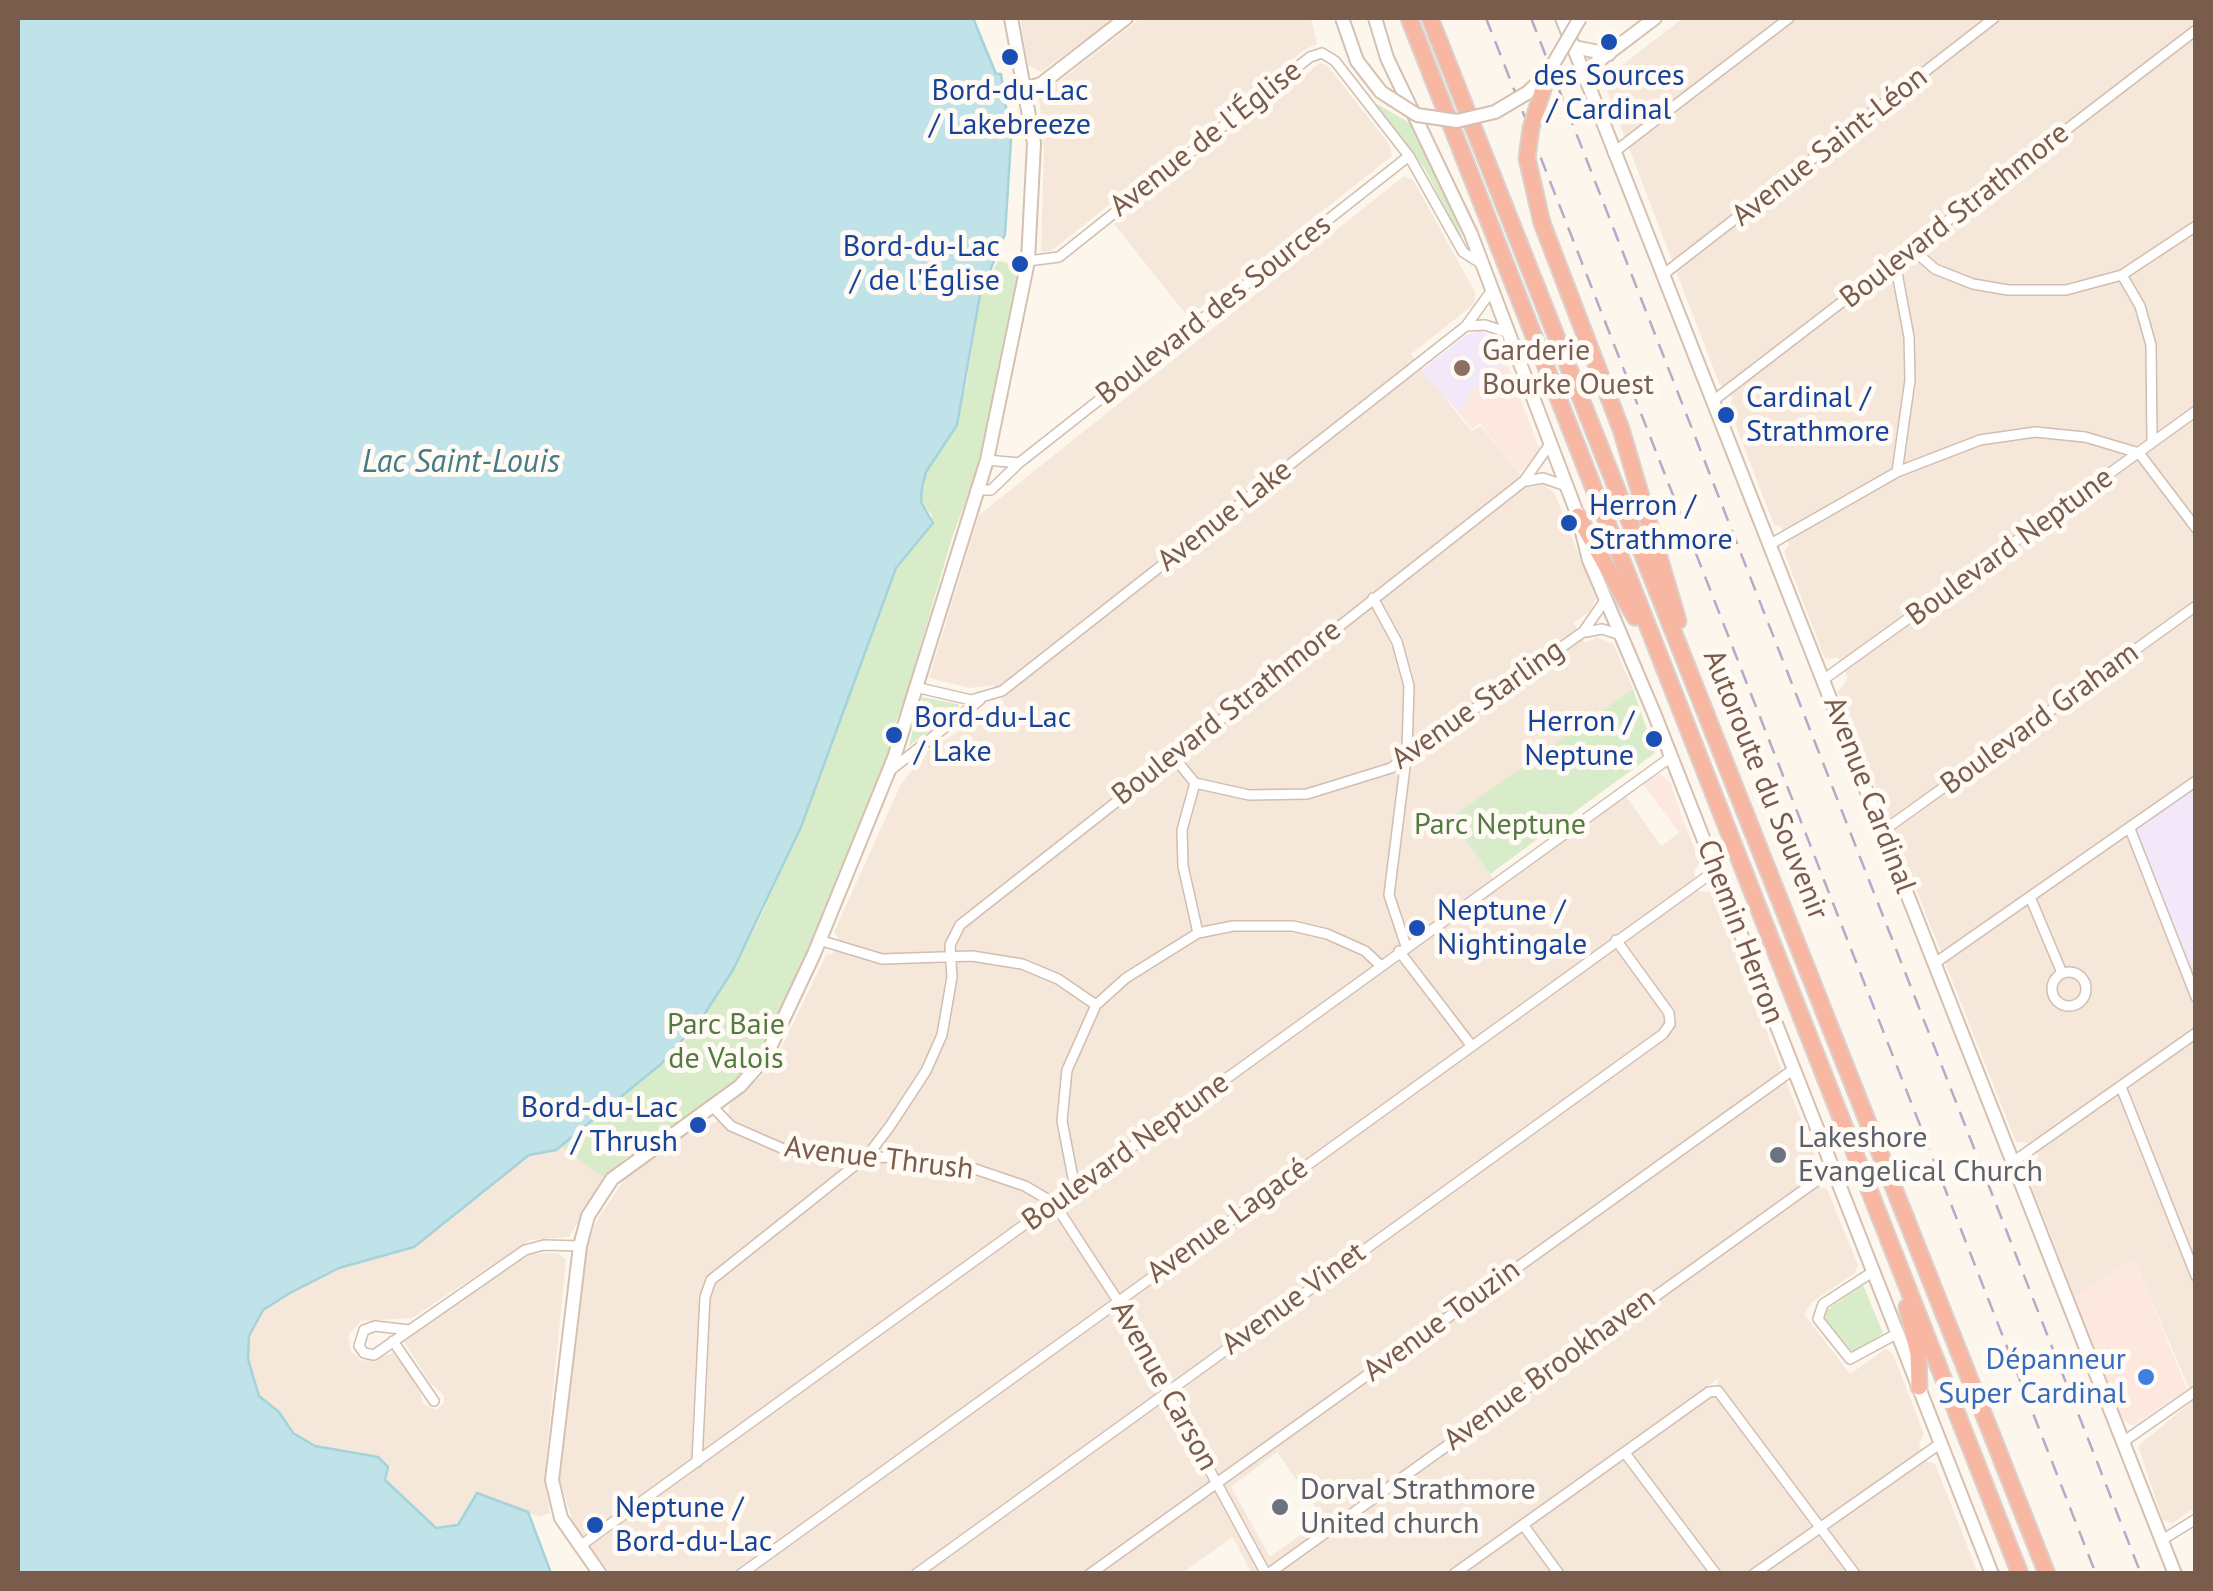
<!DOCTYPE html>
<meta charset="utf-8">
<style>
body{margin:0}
#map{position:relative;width:2213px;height:1591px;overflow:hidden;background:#fdf6ec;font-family:"PT Sans",sans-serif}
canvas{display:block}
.frame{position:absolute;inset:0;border:20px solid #7a5c4d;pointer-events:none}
</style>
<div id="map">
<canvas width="2213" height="1591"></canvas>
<div class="frame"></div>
</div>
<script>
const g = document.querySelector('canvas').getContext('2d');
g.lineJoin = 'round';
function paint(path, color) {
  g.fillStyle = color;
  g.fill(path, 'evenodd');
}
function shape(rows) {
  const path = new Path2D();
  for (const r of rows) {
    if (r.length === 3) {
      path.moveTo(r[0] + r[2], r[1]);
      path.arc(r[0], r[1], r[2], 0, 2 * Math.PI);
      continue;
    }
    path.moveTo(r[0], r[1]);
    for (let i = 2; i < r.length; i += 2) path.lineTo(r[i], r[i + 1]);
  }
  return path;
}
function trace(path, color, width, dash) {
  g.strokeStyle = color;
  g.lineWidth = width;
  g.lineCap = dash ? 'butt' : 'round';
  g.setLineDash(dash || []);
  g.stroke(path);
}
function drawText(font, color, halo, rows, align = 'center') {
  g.font = font + ' "PT Sans",sans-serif';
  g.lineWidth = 10;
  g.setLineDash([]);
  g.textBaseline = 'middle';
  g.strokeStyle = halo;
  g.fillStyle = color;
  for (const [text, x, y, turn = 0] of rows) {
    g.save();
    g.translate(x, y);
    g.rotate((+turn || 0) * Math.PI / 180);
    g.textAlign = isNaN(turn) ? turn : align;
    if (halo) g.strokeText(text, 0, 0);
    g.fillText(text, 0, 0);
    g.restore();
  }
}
paint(shape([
 [1020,18,1115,18,1041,72,1028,65],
 [1141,18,1311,18,1317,44,1304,50,1051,251,1041,252,1044,149,1039,97],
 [1683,18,2195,18,2195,781,2185,969,2195,962,2195,1515,2191,1510,2173,1523,2163,1520,2138,1446,2194,1400,2134,1259,2075,1297,2026,1171,2039,1156,2029,1143,2016,1142,1838,692,1848,678,1838,658,1825,659,1784,552,1789,545,1781,526,1774,525,1729,408,1733,398,1719,383,1603,80],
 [1320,63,1327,65,1390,145,1392,156,1188,317,1114,224],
 [1404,176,1413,180,1475,292,1474,304,1411,354,1471,431,1481,426,1531,488,1543,484,1555,494,1596,599,1591,610,1574,623,1585,643,1597,637,1613,644,1633,689,1451,819,1499,887,1625,795,1661,846,1686,828,1700,862,1694,872,1698,891,1712,892,1817,1160,1813,1170,1820,1187,1827,1189,1858,1265,1855,1273,1812,1302,1804,1314,1850,1374,1885,1349,1893,1354,1924,1434,1919,1444,1926,1461,1935,1464,1978,1573,1464,1573,1713,1396,1720,1377,1445,1573,1251,1573,1233,1537,1182,1573,611,1574,574,1526,560,1480,583,1259,597,1220,624,1180,702,1122,712,1124,729,1113,729,1105,773,1065,826,955,832,954,838,938,834,932,901,784,930,749,1004,703,993,685,970,688,929,678,979,515],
 [1277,1452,1323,1518,1270,1557,1231,1487],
 [561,1146,605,1179,569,1237,530,1240,412,1318,361,1321,348,1336,351,1351,362,1361,394,1353,419,1387,423,1404,436,1410,444,1403,444,1395,430,1383,403,1340,530,1254,558,1253,566,1260,544,1479,550,1513,539,1517,477,1493,458,1525,436,1528,385,1480,388,1467,378,1457,315,1446,293,1433,285,1419,259,1396,248,1359,249,1336,263,1310,290,1293,339,1268,414,1247,529,1155]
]), '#f5e8da');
paint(shape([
 [1507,363,1539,448,1536,458,1519,473,1480,423,1471,429,1457,410,1470,400,1466,395],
 [1660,774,1670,782,1686,828,1679,833,1642,782],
 [2134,1258,2187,1389,2133,1426,2123,1420,2075,1297]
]), '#fde8e0');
paint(shape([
 [1479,331,1495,337,1507,363,1467,394,1470,400,1457,410,1421,371,1466,335],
 [2195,781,2195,962,2185,970,2130,829]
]), '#f3e8fa');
paint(shape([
 [1375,103,1410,123,1449,198,1465,247,1425,169],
 [998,261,1021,266,979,465,952,538,906,695,896,722,886,727,887,734,892,736,892,745,807,955,753,1065,731,1085,626,1158,605,1179,561,1146,661,1064,690,1035,733,970,760,918,801,827,896,568,930,527,932,515,921,502,926,472,966,386,980,295],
 [1633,689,1655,753,1490,874,1450,818],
 [922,697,958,704,960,709,909,746],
 [1863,1285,1883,1333,1854,1353,1824,1319,1824,1312]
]), '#d8ecc9');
const water = shape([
 [18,18,973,18,996,74,1001,74,1011,140,1005,234,980,295,957,425,926,472,922,488,921,502,933,523,896,568,801,827,733,970,702,1018,661,1064,556,1150,529,1155,414,1247,339,1268,290,1293,263,1310,249,1336,248,1359,259,1396,279,1412,293,1433,315,1446,378,1457,388,1467,385,1480,436,1528,458,1525,477,1493,528,1512,551,1573,18,1573,18,18]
]);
paint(water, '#bfe3e8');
trace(water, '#a5d3da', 2.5);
const street = shape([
 [1613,153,1789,18],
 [1912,249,1935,269,1973,284,2008,290,2066,290,2122,275,2196,226],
 [1028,261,1059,257,1310,57,1322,53,1335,61,1409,156,1463,252,1480,263],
 [1895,262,1909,337,1910,380,1897,472],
 [1664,274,1994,18],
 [2122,275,2140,306,2151,345,2152,442],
 [1466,326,1485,325,1509,333],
 [1713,401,2196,30],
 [2139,453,2196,528],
 [987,460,1019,463],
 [1527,481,1543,478,1566,486],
 [976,490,991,490,1019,463,1409,156],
 [1769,545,1897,472,1980,440,2035,432,2085,437,2139,453],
 [1373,598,1397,642,1409,686,1407,751,1389,895,1406,946],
 [1586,632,1602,629,1621,635],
 [1823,680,2196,411],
 [915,687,971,700,1002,691,1466,326,1492,290],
 [1173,756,1195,783,1249,795,1307,794,1391,768,1583,632,1606,599],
 [892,769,980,700],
 [1195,783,1182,830,1183,866,1198,933],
 [2130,829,2196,997],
 [1883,831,2196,606],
 [2030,897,2062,973],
 [819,940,882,959,972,956,1022,964,1058,979,1096,1005],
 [1399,951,1471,1045],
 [1935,963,2196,781],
 [2069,989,17],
 [2121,1087,2196,1276],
 [712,1106,731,1126,786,1150,832,1158,901,1157,966,1166,1025,1186,1054,1203,1118,1301,1266,1574],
 [2013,1162,2196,1033],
 [1075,1188,1062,1121,1067,1070,1096,1005,1126,978,1198,933,1233,926,1293,926,1327,934,1365,951,1381,966],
 [1874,1271,1823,1304,1818,1319,1850,1359,1898,1333],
 [409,1330,375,1326,364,1330,359,1346,364,1353,374,1355,525,1250,544,1245,580,1246],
 [393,1341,434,1401],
 [2123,1442,2196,1391],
 [1625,1453,1716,1574],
 [697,1462,705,1297,711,1280,868,1155,890,1126,926,1071,942,1035,952,977,950,945,960,925,1524,481,1550,444],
 [1524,1526,1559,1574],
 [2162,1540,2196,1519],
 [580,1546,1671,757],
 [741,1574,1716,870],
 [916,1574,1663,1034,1670,1024,1669,1013,1616,940],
 [1090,1574,1794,1069],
 [1268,1574,1833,1169],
 [1454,1574,1709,1392,1718,1391,1855,1574],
 [1754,1574,1941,1443]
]);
const secondary = shape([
 [1375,18,1387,58,1471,234,1578,516,1589,560,1654,713,1992,1574],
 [1562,18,2175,1574],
 [1574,47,1609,54],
 [1584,72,1655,18],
 [1025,89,1041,84,1126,18],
 [600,1574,561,1518,552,1480,580,1246,588,1216,612,1179,740,1086,765,1058,814,954,894,758,987,460,1028,261,1034,143,1011,18]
]);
const highway = shape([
 [1409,18,2020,1574],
 [1430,18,2047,1574],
 [1542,223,1621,429,1678,621],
 [1578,516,1635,617],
 [1907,1307,1918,1354,1919,1387]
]);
trace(street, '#d1beb0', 12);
trace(secondary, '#d6c0b0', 16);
trace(highway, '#dad1cd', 19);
trace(street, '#fff', 9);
trace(secondary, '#fff', 12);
trace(highway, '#f7b7a3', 15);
trace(shape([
 [1486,18,2096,1574],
 [1531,18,2141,1574]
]), '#b9a8c9', 2.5, [15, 10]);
const secondaryBridge = shape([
 [1342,18,1357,61,1381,92,1417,115,1457,121,1495,112,1527,93,1548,73,1580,18]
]);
const highwayBridge = shape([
 [1542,223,1527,158,1531,128,1548,73]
]);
trace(secondaryBridge, '#d6c0b0', 16, []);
trace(highwayBridge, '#dad1cd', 19, []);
trace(secondaryBridge, '#fff', 12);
trace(highwayBridge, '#f7b7a3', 15);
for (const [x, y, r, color] of [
 [1609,42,10,"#1a4fb4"],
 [1010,57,10,"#1a4fb4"],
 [1020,264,10,"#1a4fb4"],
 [1462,368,10,"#8d6e63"],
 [1726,415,10,"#1a4fb4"],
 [1569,523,10,"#1a4fb4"],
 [894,735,10,"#1a4fb4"],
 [1654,739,10,"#1a4fb4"],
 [1417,928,10,"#1a4fb4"],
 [698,1125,10,"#1a4fb4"],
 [1778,1155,10,"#6b7280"],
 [2146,1377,10,"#3f7fe0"],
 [1280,1507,10,"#6b7280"],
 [595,1525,10,"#1a4fb4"]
]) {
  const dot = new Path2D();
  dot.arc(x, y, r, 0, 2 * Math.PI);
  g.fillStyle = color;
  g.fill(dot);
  trace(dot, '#fffaf3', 4);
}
drawText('30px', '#164399', '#fffaf3', [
 ["des Sources",1609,76,"center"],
 ["/ Cardinal",1609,110,"center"],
 ["Bord-du-Lac",1010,91,"center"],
 ["/ Lakebreeze",1010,125,"center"],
 ["Bord-du-Lac",1000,247,"right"],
 ["/ de l'Église",1000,281,"right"],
 ["Cardinal /",1746,398],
 ["Strathmore",1746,432],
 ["Herron /",1589,506],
 ["Strathmore",1589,540],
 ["Bord-du-Lac",914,718],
 ["/ Lake",914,752],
 ["Herron /",1634,722,"right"],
 ["Neptune",1634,756,"right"],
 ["Neptune /",1437,911],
 ["Nightingale",1437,945],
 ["Bord-du-Lac",678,1108,"right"],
 ["/ Thrush",678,1142,"right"],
 ["Neptune /",615,1508],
 ["Bord-du-Lac",615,1542]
], 'left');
drawText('30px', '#7a5c4d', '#fffaf3', [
 ["Avenue de l'Église",1206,139,-38],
 ["Avenue Saint-Léon",1830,147,-38],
 ["Boulevard Strathmore",1955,216,-38],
 ["Boulevard des Sources",1214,310,-38],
 ["Avenue Lake",1225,516,-38],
 ["Boulevard Neptune",2010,547,-36],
 ["Avenue Starling",1478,705,-35],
 ["Boulevard Strathmore",1227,713,-38],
 ["Boulevard Graham",2040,719,-36],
 ["Autoroute du Souvenir",1765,785,68],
 ["Avenue Cardinal",1869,795,69],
 ["Chemin Herron",1740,932,69],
 ["Boulevard Neptune",1126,1152,-36],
 ["Avenue Thrush",879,1159,7],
 ["Avenue Lagacé",1228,1221,-36],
 ["Avenue Vinet",1294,1299,-36],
 ["Avenue Touzin",1442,1321,-36],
 ["Avenue Brookhaven",1550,1370,-36],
 ["Avenue Carson",1164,1386,61]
]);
drawText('30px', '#785e54', '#fffaf3', [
 ["Garderie",1482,351],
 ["Bourke Ouest",1482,385]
], 'left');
drawText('30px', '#537a41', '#fffaf3', [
 ["Parc Neptune",1500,825],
 ["Parc Baie",726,1025],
 ["de Valois",726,1059]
]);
drawText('30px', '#5b616d', '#fffaf3', [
 ["Lakeshore",1798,1138],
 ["Evangelical Church",1798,1172],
 ["Dorval Strathmore",1300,1490],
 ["United church",1300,1524]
], 'left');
drawText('30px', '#366cbe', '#fffaf3', [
 ["Dépanneur",2126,1360],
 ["Super Cardinal",2126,1394]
], 'right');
drawText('italic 32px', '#437c86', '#fffaf3', [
 ["Lac Saint-Louis",461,463]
]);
</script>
